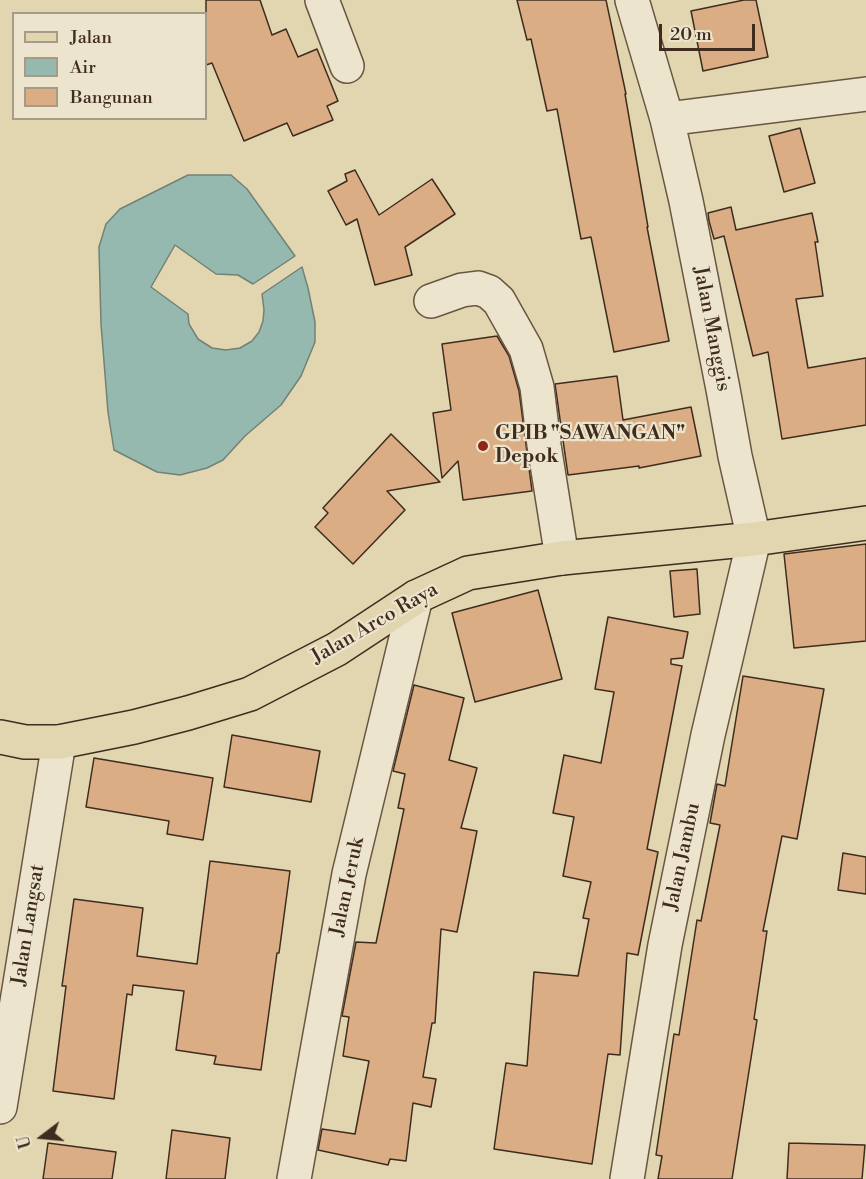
<!DOCTYPE html>
<style>
body{margin:0}
#map{position:relative;width:866px;height:1179px;overflow:hidden;background:#e2d6b0;font-family:"Libre Bodoni",serif}
canvas{display:block}
.legend{position:absolute;left:12px;top:12px;width:195px;height:108px;box-sizing:border-box;background:#ece4cc;border:2px solid #a79a87;margin:0;padding:8px 10px;list-style:none;font-size:18px;color:#3f2c1f}
.legend li{display:flex;align-items:center;gap:12px;height:30px}
.legend b{width:30px;border:2px solid #a79a87}
.north{position:absolute;left:12px;top:1107px;width:60px;height:60px;-webkit-text-stroke:4px #ece4cc;paint-order:stroke;rotate:254deg;font-size:16px;font-weight:700;line-height:24px;text-align:center;color:#3f2c1f}
.north::after{content:'';display:block;margin:auto;width:21px;height:27px;background:#3f2c1f;clip-path:polygon(50% 0,100% 100%,50% 72%,0 100%)}
.scale{position:absolute;left:659px;top:24px;width:96px;height:27px;box-sizing:border-box;border:3px solid #3f2c1f;border-top:0;padding-left:8px;font-size:18px;line-height:21px;white-space:nowrap;color:#3f2c1f;-webkit-text-stroke:4px #ece4cc;paint-order:stroke}
</style>
<div id="map">
<canvas width="866" height="1179"></canvas>
<ul class="legend">
<li><b style="height:8px;background:#e2d6b0"></b>Jalan</li>
<li><b style="height:16px;background:#95b9af"></b>Air</li>
<li><b style="height:16px;background:#daad84"></b>Bangunan</li>
</ul>
<div class="north">U</div>
<div class="scale">20 m</div>
</div>
<script>
const g = document.querySelector('canvas').getContext('2d');
g.lineJoin = 'round';
function paint(path, color) {
  g.fillStyle = color;
  g.fill(path, 'evenodd');
}
function shape(rows) {
  const path = new Path2D();
  for (const r of rows) {
    path.moveTo(r[0], r[1]);
    for (let i = 2; i < r.length; i += 2) path.lineTo(r[i], r[i + 1]);
  }
  return path;
}
function trace(path, color, width, dash) {
  g.strokeStyle = color;
  g.lineWidth = width;
  g.lineCap = dash ? 'butt' : 'round';
  g.setLineDash(dash || []);
  g.stroke(path);
}
function drawText(font, color, halo, rows, align = 'center') {
  g.font = font + ' "Libre Bodoni",serif';
  g.lineWidth = 4.5;
  g.setLineDash([]);
  g.textBaseline = 'middle';
  g.strokeStyle = halo;
  g.fillStyle = color;
  for (const [text, x, y, turn = 0] of rows) {
    g.save();
    g.translate(x, y);
    g.rotate((+turn || 0) * Math.PI / 180);
    g.textAlign = isNaN(turn) ? turn : align;
    if (halo) g.strokeText(text, 0, 0);
    g.fillText(text, 0, 0);
    g.restore();
  }
}
const water = shape([
 [188,175,231,175,247,189,295,256,253,284,238,275,216,274,175,245,151,287,188,314,189,324,198,339,212,348,226,350,240,348,252,341,259,332,263,321,264,310,262,294,302,267,308,288,315,322,315,342,301,376,281,405,245,436,223,460,207,468,180,475,157,472,114,450,108,412,101,324,99,247,106,224,120,209,188,175]
]);
paint(water, '#95b9af');
trace(water, '#738175', 1.5);
const building = shape([
 [206,0,260,0,272,35,286,29,298,57,317,49,338,101,327,106,333,120,293,136,287,123,244,141,212,63,206,65,206,0],
 [517,0,606,0,626,94,625,94,648,227,647,227,669,341,614,352,591,237,581,239,557,109,547,111,531,39,527,40,517,0],
 [744,0,756,0,768,57,703,71,691,11,744,0],
 [800,128,815,183,784,192,769,136,800,128],
 [355,170,379,215,432,179,455,214,405,247,412,275,375,285,357,219,346,225,328,191,347,181,345,174,355,170],
 [731,207,736,230,812,213,818,242,815,242,823,296,796,299,808,368,866,358,866,425,782,439,768,352,753,356,724,236,714,239,709,221,708,213,731,207],
 [497,336,509,356,519,391,532,491,463,500,458,461,442,478,433,413,451,410,442,344,497,336],
 [617,376,623,420,691,407,701,456,639,468,639,466,568,475,555,384,617,376],
 [391,434,440,482,387,491,405,510,353,564,315,527,328,513,323,508,391,434],
 [866,544,866,641,794,648,784,554,866,544],
 [697,569,700,614,674,617,670,571,697,569],
 [538,590,562,679,475,702,452,613,538,590],
 [608,617,688,632,683,658,671,659,671,664,682,666,647,849,658,852,638,955,627,953,620,1055,608,1054,592,1164,494,1149,506,1063,527,1066,534,972,578,976,589,919,583,918,591,882,563,876,574,817,553,813,564,755,601,763,614,692,595,689,608,617],
 [743,676,824,689,797,839,782,836,763,931,767,931,754,1019,757,1020,732,1179,658,1179,662,1156,656,1155,674,1034,679,1035,697,920,701,921,720,825,710,823,717,784,725,786,743,676],
 [414,685,464,698,449,760,477,768,461,828,477,831,457,932,441,929,435,1023,432,1023,423,1077,436,1079,431,1107,413,1103,406,1161,390,1159,388,1165,318,1150,322,1129,355,1134,369,1061,343,1056,349,1017,342,1016,356,942,376,943,404,809,398,808,405,774,393,771,414,685],
 [232,735,320,751,311,802,224,787,232,735],
 [94,758,213,778,203,840,167,834,169,821,86,807,94,758],
 [843,853,866,857,866,894,838,890,843,853],
 [210,861,290,871,279,953,277,953,261,1070,214,1064,216,1056,176,1050,184,991,133,985,132,995,127,994,114,1099,53,1091,66,986,62,986,74,899,143,908,137,956,197,964,210,861],
 [172,1130,230,1138,225,1179,166,1179,172,1130],
 [48,1143,116,1152,112,1179,43,1179,48,1143],
 [789,1143,865,1145,862,1179,787,1179,789,1143]
]);
paint(building, '#daad84');
trace(building, '#3f2c1f', 1.5);
const minor = shape([
 [322,0,347,66],
 [667,119,866,94],
 [431,301,462,290,478,288,489,292,499,301,526,349,537,387,544,445,562,558],
 [0,1107,59,742],
 [294,1179,349,874,416,597],
 [627,1179,665,945,708,735,754,539,735,456,723,389,686,201,667,119,632,0]
]);
const major = shape([
 [0,737,25,742,59,742,134,727,188,713,250,694,337,649,416,597,468,573,562,558,754,539,866,523]
]);
trace(minor, '#685643', 36);
trace(major, '#3f2c1f', 36);
trace(minor, '#ece4cc', 33);
trace(major, '#e2d6b0', 33);
for (const [x, y, r, color] of [
 [483,446,6,"#8f2418"]
]) {
  const dot = new Path2D();
  dot.arc(x, y, r, 0, 2 * Math.PI);
  g.fillStyle = color;
  g.fill(dot);
  trace(dot, '#ece4cc', 2);
}
drawText('20px', '#3f2c1f', '#ece4cc', [
 ["Jalan Manggis",711,329,79],
 ["Jalan Arco Raya",375,624,-30],
 ["Jalan Jambu",683,857,-78],
 ["Jalan Jeruk",348,887,-78],
 ["Jalan Langsat",29,925,-81]
]);
drawText('bold 20px', '#3f2c1f', '#ece4cc', [
 ["GPIB \"SAWANGAN\"",495,434],
 ["Depok",495,457]
], 'left');
</script>
